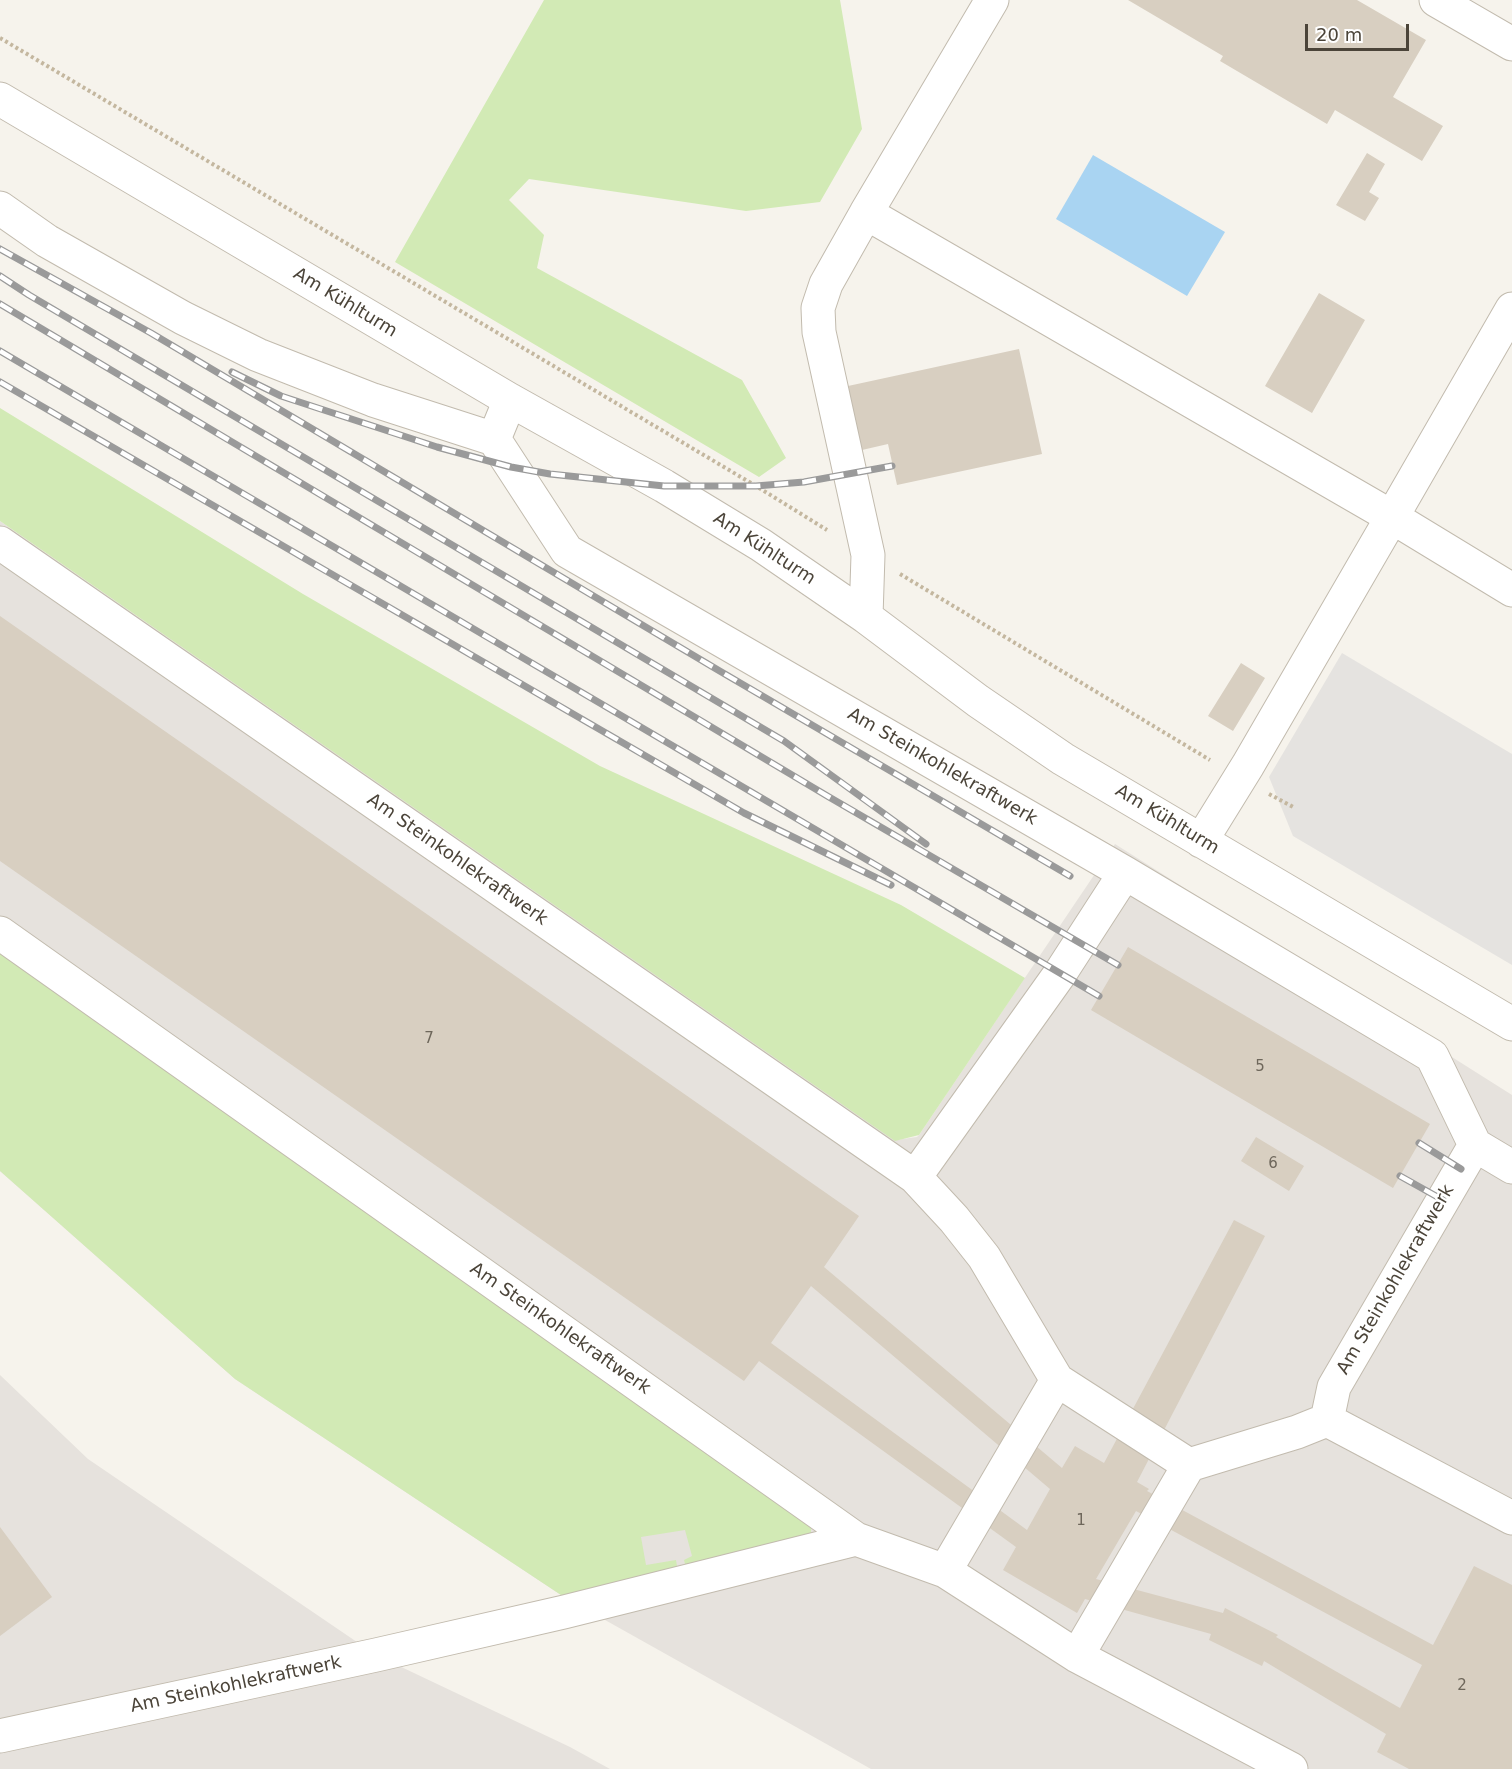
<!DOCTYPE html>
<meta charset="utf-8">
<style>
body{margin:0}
#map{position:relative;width:1512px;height:1769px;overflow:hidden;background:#f6f3ec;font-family:"DejaVu Sans",sans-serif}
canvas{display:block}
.scale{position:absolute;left:1305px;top:24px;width:104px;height:27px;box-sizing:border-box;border:3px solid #4b4439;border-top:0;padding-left:8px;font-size:18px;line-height:21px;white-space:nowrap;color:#4b4439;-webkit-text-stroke:4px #fff;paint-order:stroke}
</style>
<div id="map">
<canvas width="1512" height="1769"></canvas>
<div class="scale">20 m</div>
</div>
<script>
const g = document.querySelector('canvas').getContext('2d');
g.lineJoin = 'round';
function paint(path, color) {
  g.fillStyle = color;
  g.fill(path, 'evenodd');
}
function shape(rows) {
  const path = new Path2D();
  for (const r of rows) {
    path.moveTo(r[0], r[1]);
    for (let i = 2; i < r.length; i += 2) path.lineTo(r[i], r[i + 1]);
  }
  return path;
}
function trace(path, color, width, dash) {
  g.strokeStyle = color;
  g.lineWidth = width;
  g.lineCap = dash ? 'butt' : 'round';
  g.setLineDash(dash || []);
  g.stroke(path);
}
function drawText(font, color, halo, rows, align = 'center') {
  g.font = font + ' "DejaVu Sans",sans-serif';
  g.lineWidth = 4.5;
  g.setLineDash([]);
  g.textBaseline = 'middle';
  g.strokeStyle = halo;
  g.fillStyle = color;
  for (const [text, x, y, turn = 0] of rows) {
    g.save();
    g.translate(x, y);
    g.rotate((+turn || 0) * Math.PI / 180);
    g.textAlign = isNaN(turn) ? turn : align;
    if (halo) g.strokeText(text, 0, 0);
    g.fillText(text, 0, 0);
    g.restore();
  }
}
paint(shape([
 [0,521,895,1140,917,1137,919,1135,1115,844,1512,1095,1512,1769,871,1769,564,1597,235,1379,0,1171],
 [0,1375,88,1459,376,1655,570,1747,610,1769,0,1769]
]), '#e6e2dd');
paint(shape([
 [544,0,840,0,862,129,820,202,746,211,529,179,509,200,544,235,537,268,742,380,786,458,759,477,395,262],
 [0,408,303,594,600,766,901,905,1025,978,919,1135,895,1141,0,521],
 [0,951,811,1516,811,1535,687,1572,684,1560,692,1556,685,1530,641,1537,646,1565,676,1560,678,1572,564,1597,235,1379,0,1171]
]), '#d2eab5');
paint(shape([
 [1342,653,1512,754,1512,965,1293,836,1269,777]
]), '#e5e3e0');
paint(shape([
 [1093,155,1225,232,1187,296,1056,219]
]), '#a9d4f2');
paint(shape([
 [1128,0,1357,0,1426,40,1393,97,1443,126,1422,161,1335,110,1327,124,1220,61,1223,56],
 [1367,153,1385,164,1369,192,1379,198,1365,221,1336,205],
 [1319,293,1365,320,1312,413,1265,386],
 [1019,349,1042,454,897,485,888,444,862,450,848,386],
 [0,616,859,1216,824,1267,1062,1468,1075,1446,1104,1463,1234,1220,1265,1236,1137,1482,1149,1489,1147,1491,1433,1645,1474,1566,1512,1585,1512,1769,1409,1769,1377,1752,1386,1734,1264,1661,1262,1666,1209,1640,1211,1634,1085,1599,1077,1613,1003,1570,1016,1547,759,1361,744,1381,0,861],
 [811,1286,1050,1489,1027,1530,771,1343],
 [1136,1511,1422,1665,1400,1708,1276,1637,1278,1635,1225,1608,1223,1613,1096,1579],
 [1241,663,1265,678,1233,731,1208,716],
 [1128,947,1430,1124,1393,1188,1091,1010],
 [1256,1137,1304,1166,1289,1191,1241,1161],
 [0,1527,52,1597,0,1636]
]), '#d8cfc1');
const minor = shape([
 [1436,0,1512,44],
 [0,99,510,400,664,486,761,545,866,617,978,701,1063,759,1512,1024],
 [0,208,47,241,183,318,258,355,373,400,494,439],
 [866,213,992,0],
 [1512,309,1392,517,1512,590],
 [510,400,494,439,567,551,1125,873,1432,1056,1475,1145,1512,1167],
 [0,543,915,1177,954,1219,984,1257,1057,1380],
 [866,617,868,555,819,332,818,308,826,284,866,213,1392,517,1248,765,1201,841],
 [0,933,856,1539],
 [915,1177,1059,975,1125,873],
 [1327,1420,1334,1387,1475,1145],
 [1189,1465,1297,1432,1327,1420,1512,1518],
 [945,1571,1057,1380,1189,1465,1077,1656],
 [0,1736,376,1655,564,1612,856,1539,945,1571,1077,1656,1291,1769]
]);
trace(minor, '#c2bbae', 35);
trace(shape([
 [0,38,756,486,827,530],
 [900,574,1210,760],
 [1269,794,1295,808]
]), '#c4b79f', 4, [3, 3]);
trace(minor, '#fff', 33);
const rail = shape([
 [0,249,151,333,718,670,1070,876],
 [0,276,29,295,784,741,926,844],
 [0,304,829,797,1118,965],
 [0,351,1099,996],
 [232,372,281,396,437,447,511,467,550,474,664,486,756,486,804,482,892,466],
 [0,382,744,813,891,885],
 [1419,1143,1461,1169],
 [1400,1176,1443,1200]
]);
trace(rail, '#9a9a9a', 7);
trace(rail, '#fff', 4.5, [14]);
drawText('15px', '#6e675b', null, [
 ["7",429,1039],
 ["5",1260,1067],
 ["6",1273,1164],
 ["1",1081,1521],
 ["2",1462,1686]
]);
drawText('18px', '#4b4439', '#fff', [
 ["Am Kühlturm",345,303,31],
 ["Am Kühlturm",764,549,33],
 ["Am Steinkohlekraftwerk",942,767,30],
 ["Am Kühlturm",1167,820,31],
 ["Am Steinkohlekraftwerk",457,860,35],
 ["Am Steinkohlekraftwerk",1396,1280,-60],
 ["Am Steinkohlekraftwerk",560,1329,35],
 ["Am Steinkohlekraftwerk",236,1685,-12]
]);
</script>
